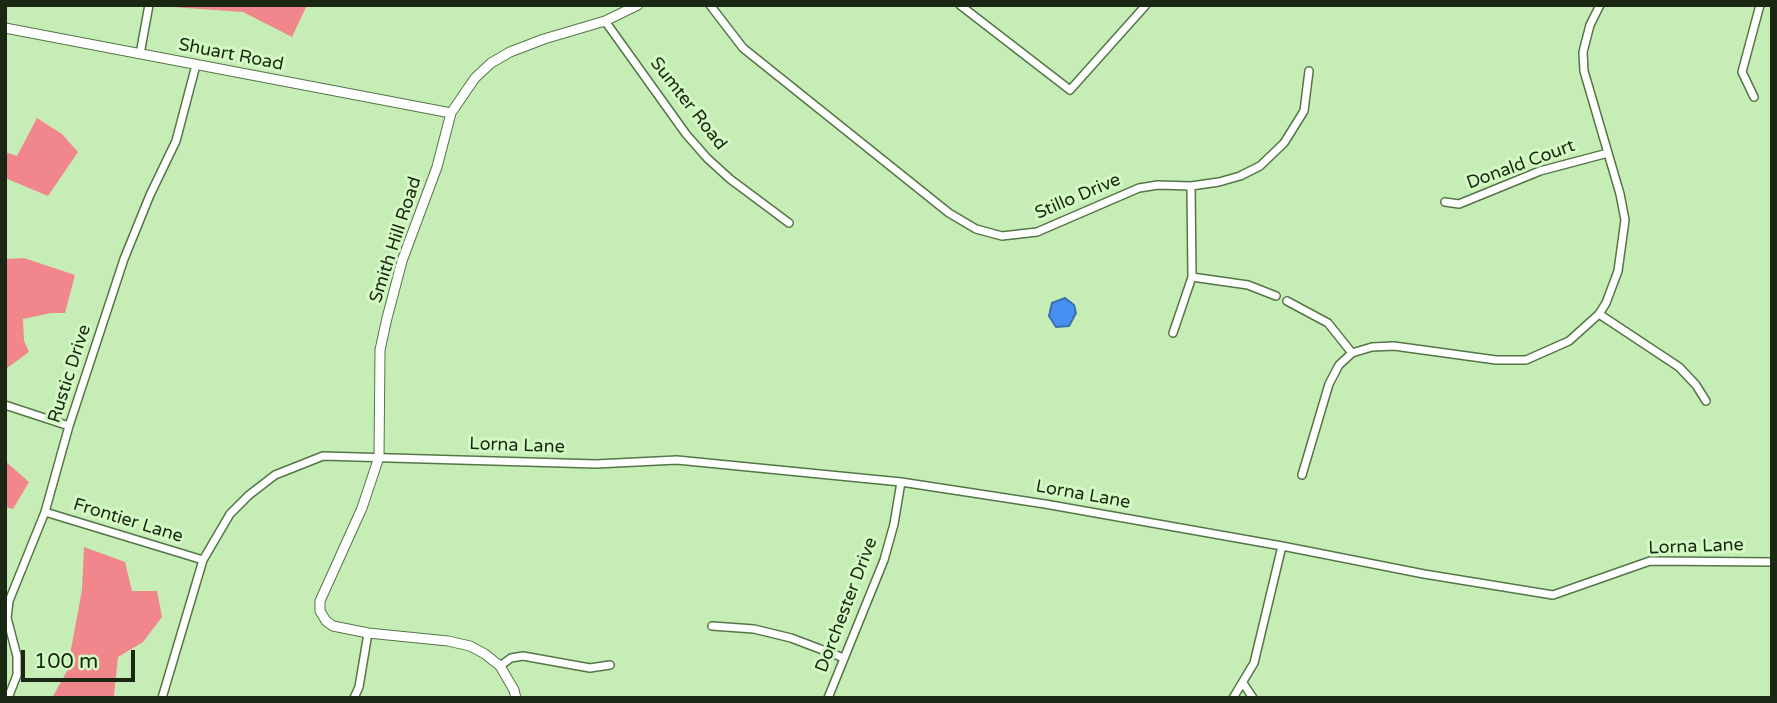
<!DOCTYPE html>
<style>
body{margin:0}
#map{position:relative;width:1777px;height:703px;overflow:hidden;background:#c7edb7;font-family:"Varela Round",sans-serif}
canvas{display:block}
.frame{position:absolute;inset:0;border:7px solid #192713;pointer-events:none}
.scale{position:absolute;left:21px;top:650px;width:114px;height:32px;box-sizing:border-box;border:4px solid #192713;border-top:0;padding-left:9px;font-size:21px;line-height:24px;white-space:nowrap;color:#192713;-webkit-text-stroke:5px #d4fac4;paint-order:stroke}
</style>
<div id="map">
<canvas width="1777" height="703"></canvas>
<div class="frame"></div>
<div class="scale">100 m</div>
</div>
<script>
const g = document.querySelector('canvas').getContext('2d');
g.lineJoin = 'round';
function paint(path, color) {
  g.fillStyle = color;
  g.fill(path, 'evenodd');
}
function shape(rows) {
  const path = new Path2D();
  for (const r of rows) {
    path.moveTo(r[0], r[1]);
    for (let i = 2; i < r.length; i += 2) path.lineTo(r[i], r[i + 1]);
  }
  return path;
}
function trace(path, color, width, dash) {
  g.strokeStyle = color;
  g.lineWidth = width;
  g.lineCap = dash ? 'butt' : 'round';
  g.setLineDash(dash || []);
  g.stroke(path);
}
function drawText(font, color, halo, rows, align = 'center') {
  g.font = font + ' "Varela Round",sans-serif';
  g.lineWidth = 6;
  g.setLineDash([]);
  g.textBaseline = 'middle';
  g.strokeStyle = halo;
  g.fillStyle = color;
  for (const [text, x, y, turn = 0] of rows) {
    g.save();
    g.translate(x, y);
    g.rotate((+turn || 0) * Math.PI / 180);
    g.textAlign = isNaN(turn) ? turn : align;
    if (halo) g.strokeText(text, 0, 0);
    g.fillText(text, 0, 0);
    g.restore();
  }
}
paint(shape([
 [144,5,307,5,292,37,243,12],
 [37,118,62,134,78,152,48,196,5,178,5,152,17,156],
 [24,258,75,275,65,313,51,313,23,319,24,341,29,352,7,368,5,259],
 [5,461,29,482,13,509,5,507],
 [84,547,125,562,132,591,157,591,162,617,143,642,118,657,114,695,117,698,52,698,67,671,82,590]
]), '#f1868d');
const water = shape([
 [1065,298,1074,305,1076,313,1069,326,1056,327,1049,316,1052,303,1065,298]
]);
paint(water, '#478ff1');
trace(water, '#3970ae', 2);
const minor = shape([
 [710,5,743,48,949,213,976,229,1002,236,1037,232,1139,188,1158,185,1191,186,1219,182,1240,176,1260,166,1284,143,1304,111,1309,71],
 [960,5,1070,90,1146,5],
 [605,21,686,134,707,158,730,179,789,223],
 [140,54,149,5],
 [1754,97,1742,72,1760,5],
 [1445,202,1459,204,1540,171,1608,153],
 [1192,277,1248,285,1276,296],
 [1287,301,1328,323,1352,353],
 [1599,314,1679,367,1696,385,1706,401],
 [1173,333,1192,277,1191,186],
 [5,405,69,426],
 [1302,475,1329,384,1339,365,1352,353,1372,347,1394,346,1496,360,1526,360,1569,341,1599,314,1606,303,1618,271,1625,220,1620,194,1584,71,1583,52,1590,25,1600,5],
 [45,512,203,560],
 [712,626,754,629,791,638,844,658],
 [500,666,511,658,523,656,590,668,610,665],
 [1243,683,1253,698],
 [8,698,17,675,17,656,7,618,9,601,45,512,69,426,124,259,150,195,176,141,196,65],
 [162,698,203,560,230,514,249,495,275,475,323,456,596,464,677,460,901,482,1045,504,1282,546,1424,574,1553,595,1650,561,1772,562],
 [354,698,359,687,368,633],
 [828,698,884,560,894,524,901,482],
 [1233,698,1254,663,1282,546]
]);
const tertiary = shape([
 [5,28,451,113],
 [516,698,514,690,500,666,485,654,470,646,448,641,368,633,333,626,326,621,320,611,320,601,362,508,379,457,380,350,387,318,402,261,437,167,451,113,475,78,491,63,510,52,544,39,605,21,638,5]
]);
trace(minor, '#547646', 10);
trace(tertiary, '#547646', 11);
trace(minor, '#fff', 7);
trace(tertiary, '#fff', 9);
drawText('18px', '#192713', '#d4fac4', [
 ["Shuart Road",231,55,11],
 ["Sumter Road",688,104,52],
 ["Donald Court",1521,165,-20],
 ["Stillo Drive",1078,197,-23],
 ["Smith Hill Road",396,240,-72],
 ["Rustic Drive",70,374,-72],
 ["Lorna Lane",517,446,2],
 ["Lorna Lane",1083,495,10],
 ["Frontier Lane",128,521,17],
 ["Lorna Lane",1696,547,-2],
 ["Dorchester Drive",847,605,-69]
]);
</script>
